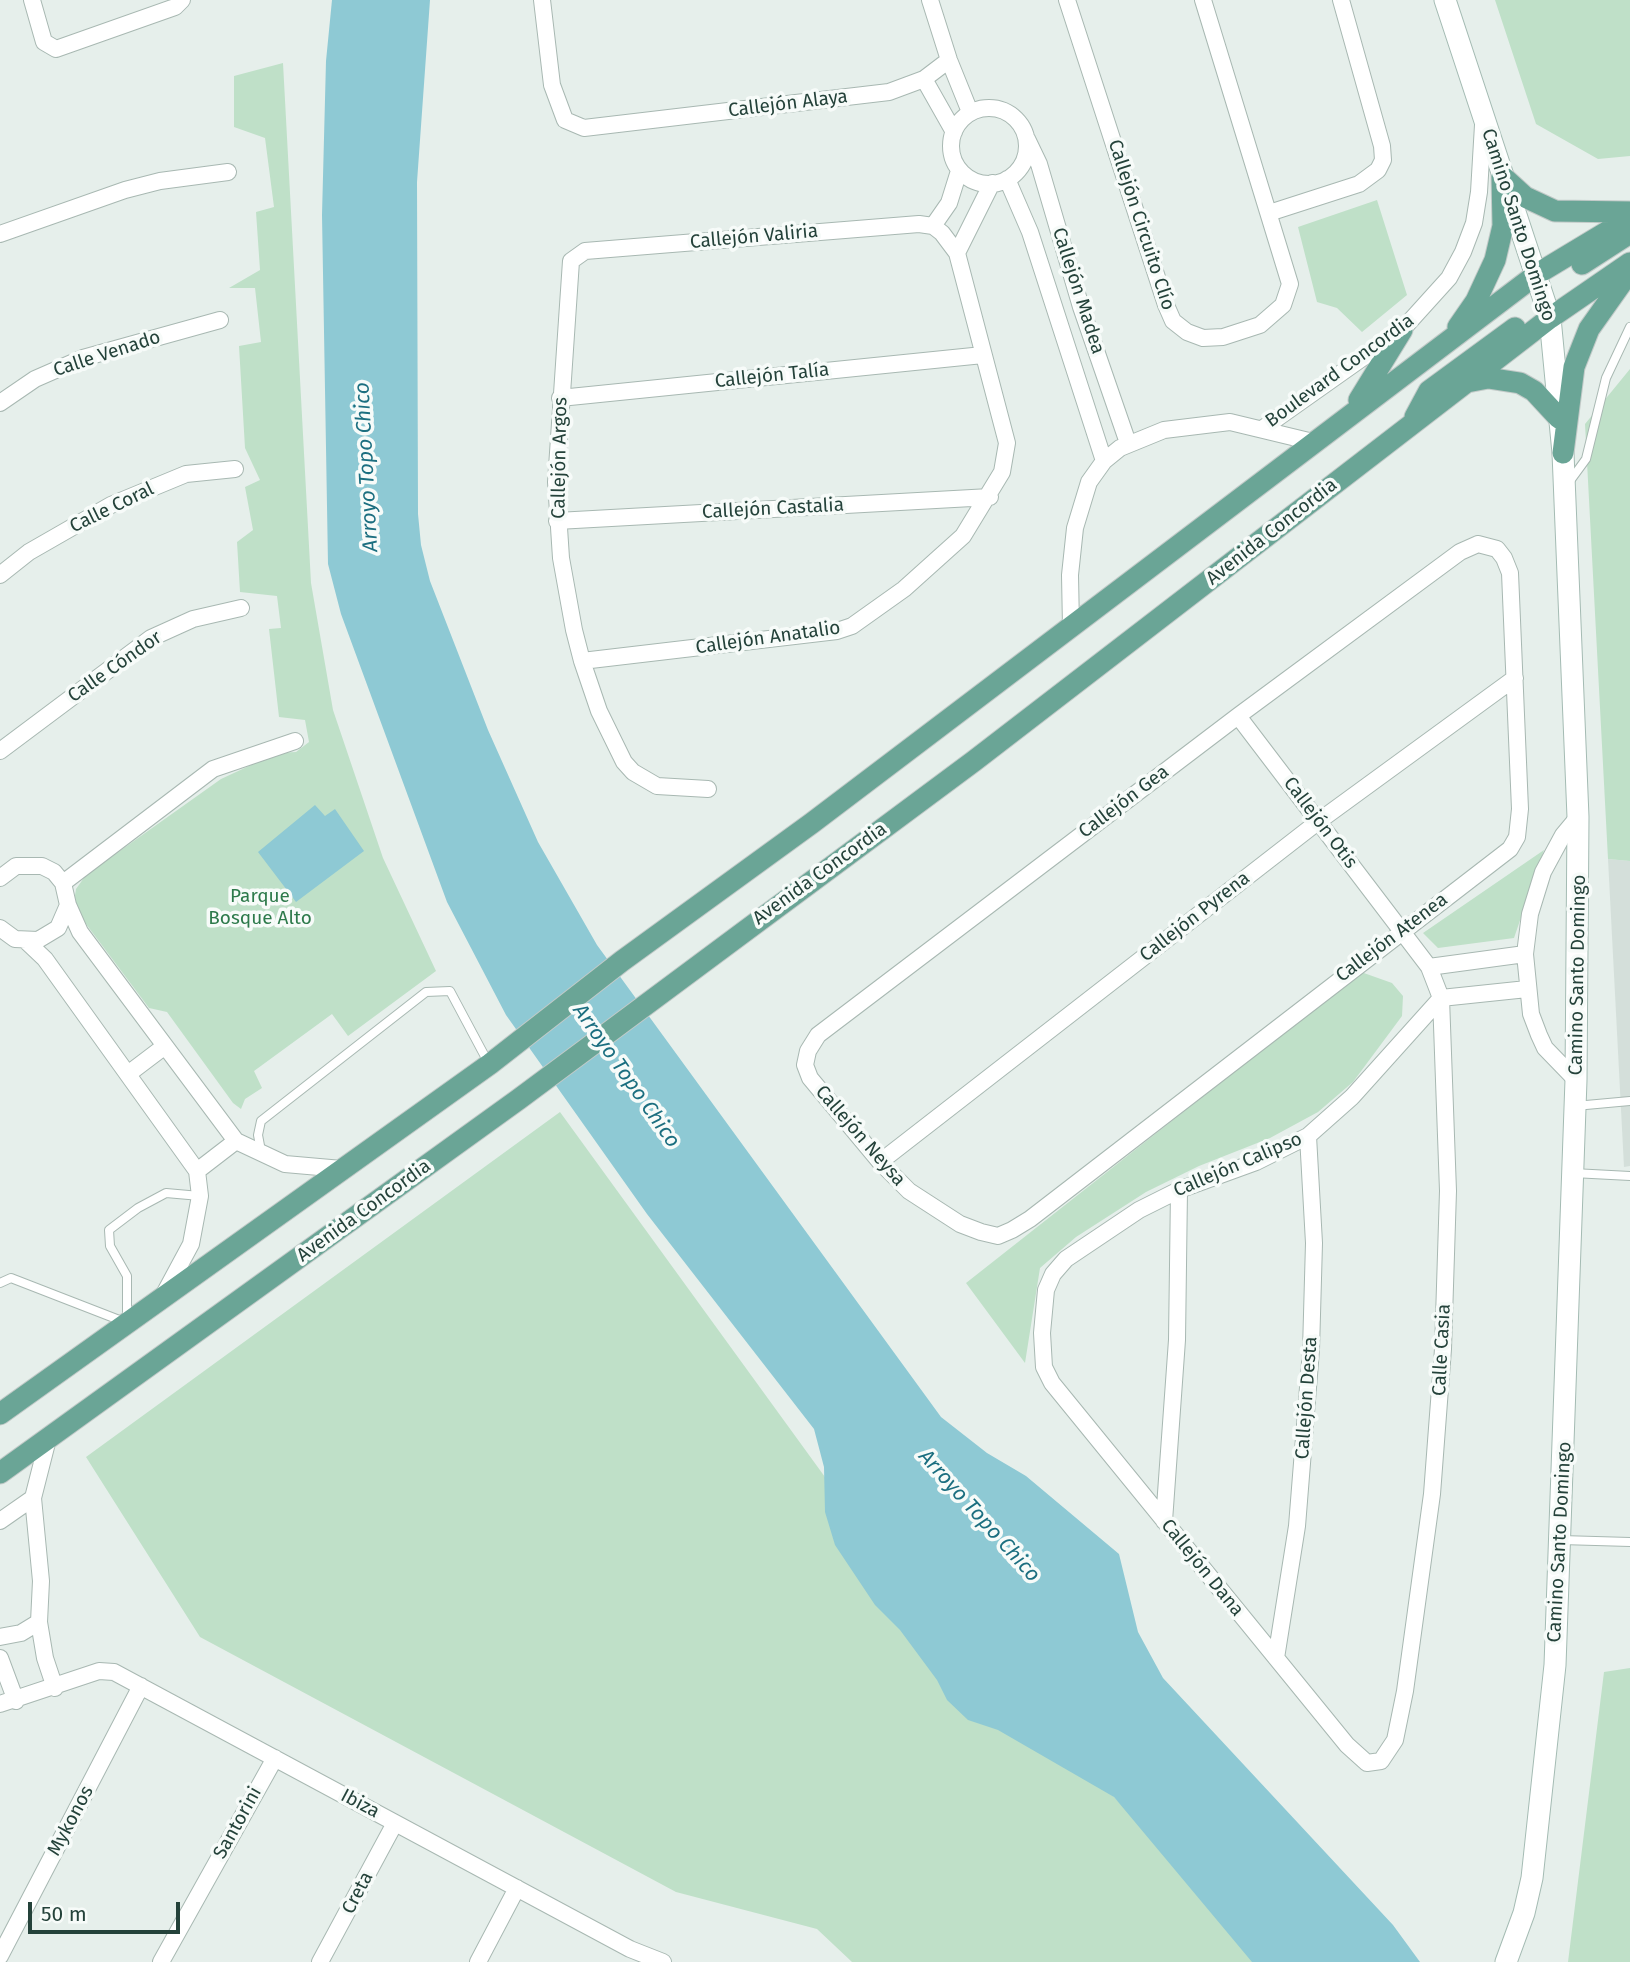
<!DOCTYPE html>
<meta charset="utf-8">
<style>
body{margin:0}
#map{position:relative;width:1630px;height:1962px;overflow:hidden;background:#e6efeb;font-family:"Fira Sans",sans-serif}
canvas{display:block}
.scale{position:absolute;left:28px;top:1902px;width:152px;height:32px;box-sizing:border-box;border:4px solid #24423a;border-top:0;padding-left:9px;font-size:21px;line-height:24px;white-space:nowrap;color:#24423a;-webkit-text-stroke:5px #f7fbf9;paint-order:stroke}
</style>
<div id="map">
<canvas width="1630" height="1962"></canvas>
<div class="scale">50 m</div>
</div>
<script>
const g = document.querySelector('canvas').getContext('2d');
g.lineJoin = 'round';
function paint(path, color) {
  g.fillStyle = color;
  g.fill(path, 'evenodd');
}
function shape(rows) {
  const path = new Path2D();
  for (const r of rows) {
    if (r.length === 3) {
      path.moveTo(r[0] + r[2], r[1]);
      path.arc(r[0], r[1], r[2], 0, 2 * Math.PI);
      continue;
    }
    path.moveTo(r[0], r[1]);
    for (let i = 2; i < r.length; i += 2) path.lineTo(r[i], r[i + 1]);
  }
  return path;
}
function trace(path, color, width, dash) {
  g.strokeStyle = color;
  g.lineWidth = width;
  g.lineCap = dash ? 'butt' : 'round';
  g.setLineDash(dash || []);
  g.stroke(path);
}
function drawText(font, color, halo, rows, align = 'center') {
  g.font = font + ' "Fira Sans",sans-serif';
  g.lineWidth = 7;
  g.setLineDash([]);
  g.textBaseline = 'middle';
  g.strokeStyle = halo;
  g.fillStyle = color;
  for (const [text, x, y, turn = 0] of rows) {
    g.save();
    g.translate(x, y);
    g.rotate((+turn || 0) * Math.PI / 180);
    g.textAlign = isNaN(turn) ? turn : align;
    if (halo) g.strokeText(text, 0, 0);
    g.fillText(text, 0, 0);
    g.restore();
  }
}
paint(shape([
 [1608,859,1630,861,1630,1166,1624,1167]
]), '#d4dfda');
paint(shape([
 [1495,0,1630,0,1630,156,1598,159,1536,124],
 [283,63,311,583,333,710,383,858,436,971,348,1036,332,1014,254,1071,262,1088,245,1099,241,1109,233,1103,167,1012,149,1008,83,920,74,902,76,889,86,875,221,779,277,753,296,752,309,742,305,720,279,717,269,629,281,628,277,596,240,592,237,542,253,530,245,487,260,480,245,448,239,346,261,342,255,288,229,288,260,270,256,212,274,207,265,138,234,127,234,76],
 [1377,200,1407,295,1362,332,1337,308,1317,302,1298,227],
 [1630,369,1630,861,1608,859,1585,424],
 [1544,850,1514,938,1438,948,1423,933],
 [1361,972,1392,983,1403,996,1402,1016,1353,1082,1318,1112,1270,1138,1199,1166,1146,1192,1076,1237,1040,1268,1025,1363,966,1283],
 [560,1112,899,1579,1277,1962,852,1962,817,1929,676,1892,200,1637,86,1457],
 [1630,1668,1630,1962,1568,1962,1604,1672]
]), '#bfe0c8');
paint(shape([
 [332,0,430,0,417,182,418,514,421,545,430,581,488,730,538,842,597,945,941,1417,987,1453,1026,1476,1119,1554,1138,1632,1163,1678,1393,1925,1420,1962,1252,1962,1114,1797,998,1730,968,1720,947,1700,937,1680,900,1630,875,1605,835,1545,825,1512,824,1467,814,1429,647,1214,506,1015,447,902,341,614,328,564,322,215,326,61],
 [315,805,325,816,335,809,364,851,296,902,258,852]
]), '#8ec9d4');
const lane = shape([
 [1567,485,1586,459,1606,378,1630,327],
 [1575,1106,1630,1101],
 [261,1151,258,1135,261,1121,426,992,450,991,489,1064],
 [1573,1173,1630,1176],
 [0,1283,11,1278,127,1323,127,1276,110,1246,109,1230,138,1208,166,1193,200,1196],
 [1561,1540,1630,1542]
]);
const street = shape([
 [32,0,44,42,56,49,175,7,182,0],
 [542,0,552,85,565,120,584,128,889,92,924,79,949,60],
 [930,0,949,60,970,112],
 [1067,0,1166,305,1173,321,1187,332,1203,338,1223,337,1260,325,1283,305,1290,284,1203,0],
 [924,79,954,132],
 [989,146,38],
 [1027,139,1039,164,1081,307,1128,443],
 [1007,179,1030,232,1104,461],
 [1269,213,1359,184,1378,170,1383,160,1382,146,1341,0],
 [933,226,949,203,959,171],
 [0,234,125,190,160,181,228,172],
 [957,253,992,183],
 [560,398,983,355],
 [0,403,35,379,83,358,220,320],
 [1262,429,1402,330,1449,278,1463,252,1474,223,1479,192,1483,125],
 [557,521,990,497],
 [1478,544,1497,549,1504,558,1510,573,1520,809,1517,837,1510,849,1030,1219,1012,1230,998,1236,981,1232,960,1224,909,1191,880,1162,810,1078,805,1065,808,1051,818,1035,1238,716,1460,552,1478,544],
 [0,575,29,552,111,505,186,474,235,469],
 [1071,627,1070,575,1075,528,1089,482,1104,461,1120,448,1164,430,1230,422,1313,442],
 [582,661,837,631,852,626,904,589,963,536,1002,472,1007,443,957,253,942,233,933,226,919,224,585,251,571,261,556,482,561,558,574,630,582,661,599,711,624,762,633,772,657,786,708,789],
 [1238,716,1429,967,1441,998,1448,1191,1443,1349,1432,1494,1405,1691,1395,1740,1381,1761,1367,1763,1347,1745,1052,1383,1044,1367,1042,1333,1046,1290,1053,1274,1066,1259,1139,1210,1179,1190,1256,1162,1308,1136,1352,1097,1441,998,1527,989],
 [0,751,151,638,193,619,241,608],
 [0,878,16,866,42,866,54,872,63,883,68,905,58,928,38,940,15,939,0,928],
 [63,883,213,769,295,741],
 [68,905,80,932,236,1141,285,1164,342,1169],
 [26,941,45,959,197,1171,200,1196,191,1244,163,1296],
 [1429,967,1525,954],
 [128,1074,165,1046],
 [1576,1080,1545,1048,1539,1035,1531,1014,1525,954,1530,914,1543,872,1563,835,1578,817],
 [880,1162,1319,821,1515,678],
 [197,1171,236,1141],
 [0,1521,33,1498],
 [1164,1521,1177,1340,1179,1190],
 [39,1622,45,1658,55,1688],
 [0,1637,21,1633,39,1622,41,1581,33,1498,48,1439],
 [0,1658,16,1701],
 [1276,1658,1297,1526,1311,1350,1314,1243,1308,1136],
 [0,1704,99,1671,114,1672,630,1949,663,1962],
 [0,1956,141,1686],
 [161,1962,275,1758],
 [320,1962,395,1823],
 [478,1962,517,1888]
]);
const secondary = shape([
 [1445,0,1550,318,1563,453,1578,817,1576,1080,1555,1665,1532,1878,1524,1913,1506,1962]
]);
const primary = shape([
 [1502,176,1525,197,1555,211,1630,212],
 [1582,264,1630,233],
 [1458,327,1476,301,1495,260,1503,226,1502,176],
 [1467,382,1488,378,1520,383,1534,391,1559,418],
 [1359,400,1402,330],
 [1415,417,1429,391,1515,328],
 [1563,453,1574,367,1589,329,1630,271],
 [0,1414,490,1064,622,961,812,823,1537,274,1630,218],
 [0,1473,519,1099,974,761,1550,318,1630,263]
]);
trace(lane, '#a8b8b2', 10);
trace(street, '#a8b8b2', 18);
trace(secondary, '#a4bbb3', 23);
trace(primary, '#c2cac8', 23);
trace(lane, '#fff', 8);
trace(street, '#fff', 16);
trace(secondary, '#fff', 21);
trace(primary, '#6aa596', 21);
drawText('19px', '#24423a', '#f7fbf9', [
 ["Callejón Alaya",788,104,-7],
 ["Callejón Circuito Clío",1141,225,72],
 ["Camino Santo Domingo",1518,225,72],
 ["Callejón Valiria",754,237,-5],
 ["Callejón Madea",1078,291,72],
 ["Calle Venado",107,354,-18],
 ["Boulevard Concordia",1340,371,-36],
 ["Callejón Talía",772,376,-6],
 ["Callejón Argos",560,458,-89],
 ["Calle Coral",112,508,-26],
 ["Callejón Castalia",773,509,-3],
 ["Avenida Concordia",1272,532,-38],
 ["Callejón Anatalio",768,638,-8],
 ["Calle Cóndor",115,667,-35],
 ["Callejón Gea",1124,802,-37],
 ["Callejón Otis",1320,823,53],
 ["Avenida Concordia",820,874,-36],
 ["Callejón Pyrena",1195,917,-38],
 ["Callejón Atenea",1392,938,-37],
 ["Camino Santo Domingo",1578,975,-89],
 ["Callejón Neysa",860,1136,49],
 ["Callejón Calipso",1238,1165,-23],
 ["Avenida Concordia",364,1211,-36],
 ["Calle Casia",1442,1350,-87],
 ["Callejón Desta",1307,1398,-86],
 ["Camino Santo Domingo",1560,1542,-87],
 ["Callejón Dana",1202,1568,51],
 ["Ibiza",360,1804,28],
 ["Mykonos",71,1821,-62],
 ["Santorini",238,1823,-61],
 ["Creta",358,1893,-62]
]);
drawText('19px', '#2d7a4b', '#f7fbf9', [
 ["Parque",260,897],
 ["Bosque Alto",260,919]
]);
drawText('italic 21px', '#1c6f80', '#f7fbf9', [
 ["Arroyo Topo Chico",367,467,-93],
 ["Arroyo Topo Chico",626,1076,55],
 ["Arroyo Topo Chico",979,1516,48]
]);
</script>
